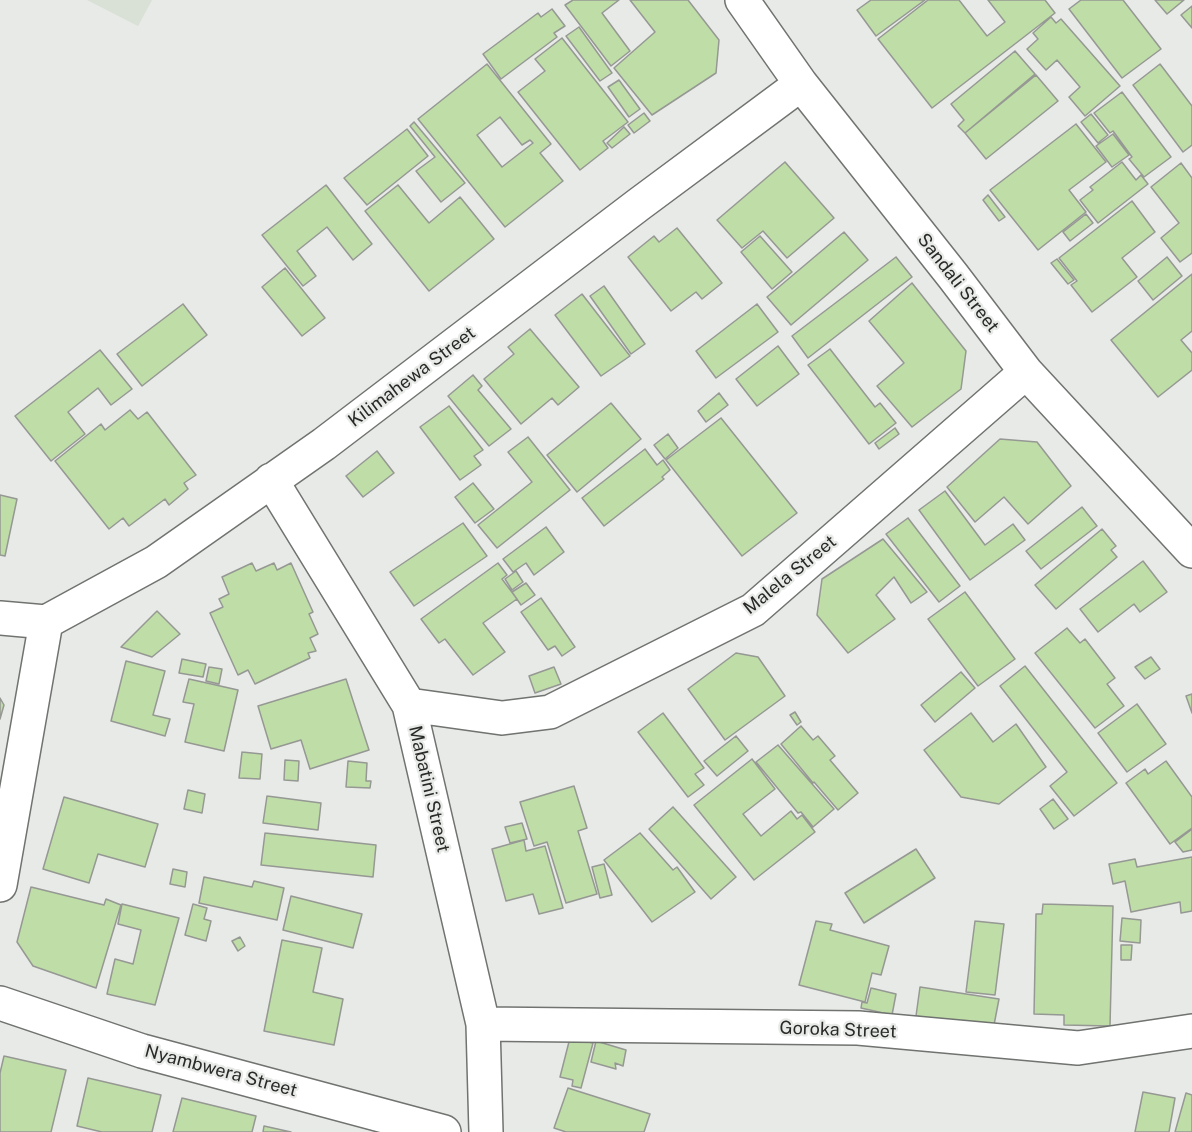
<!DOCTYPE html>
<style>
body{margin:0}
canvas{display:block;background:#e7eae6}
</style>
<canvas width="1192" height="1132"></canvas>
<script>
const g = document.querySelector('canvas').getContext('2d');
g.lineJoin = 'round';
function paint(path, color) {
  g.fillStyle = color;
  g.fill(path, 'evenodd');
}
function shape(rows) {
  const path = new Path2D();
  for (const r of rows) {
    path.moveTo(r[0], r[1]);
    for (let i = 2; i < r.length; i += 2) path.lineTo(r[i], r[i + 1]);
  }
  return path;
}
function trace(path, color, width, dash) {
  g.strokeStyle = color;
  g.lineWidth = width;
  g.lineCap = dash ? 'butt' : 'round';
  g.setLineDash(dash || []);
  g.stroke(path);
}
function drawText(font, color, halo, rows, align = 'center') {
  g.font = font + ' "Public Sans",sans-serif';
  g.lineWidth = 4.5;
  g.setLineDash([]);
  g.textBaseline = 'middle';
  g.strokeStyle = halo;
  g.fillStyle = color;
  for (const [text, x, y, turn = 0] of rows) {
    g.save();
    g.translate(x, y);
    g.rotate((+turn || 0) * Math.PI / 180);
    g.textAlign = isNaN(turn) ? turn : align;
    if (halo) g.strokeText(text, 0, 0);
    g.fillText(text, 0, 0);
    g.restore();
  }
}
paint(shape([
 [87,0,152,0,138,26]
]), '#d9e0d5');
const building = shape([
 [573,0,619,0,602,13,630,51,611,66,565,5,573,0],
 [630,0,688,0,719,40,716,73,652,115,614,68,655,32,630,0],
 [871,0,925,0,876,36,857,10,871,0],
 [928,0,959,0,987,36,1005,22,988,0,1045,0,1055,13,932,108,878,39,928,0],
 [1081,0,1123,0,1161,49,1122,78,1069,9,1081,0],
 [1155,0,1184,0,1167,14,1155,0],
 [1192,6,1192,28,1181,15,1192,6],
 [552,9,565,26,554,33,557,37,501,79,483,54,538,13,541,17,552,9],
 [1051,17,1056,23,1061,19,1120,86,1085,116,1069,97,1080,87,1057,60,1046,70,1027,49,1038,39,1033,33,1051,17],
 [579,27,612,73,600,81,566,36,579,27],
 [562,38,628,122,603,141,608,148,580,170,518,92,545,71,535,59,562,38],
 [1015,51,1035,74,965,133,958,126,964,120,951,104,1015,51],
 [487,64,551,144,540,153,563,181,505,227,418,119,487,64],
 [1160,64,1192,106,1192,145,1183,152,1133,85,1160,64],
 [1036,75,1058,101,986,159,965,133,1036,75],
 [619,80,640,109,629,117,608,87,619,80],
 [1122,92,1171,157,1144,177,1129,159,1132,157,1113,131,1110,133,1094,113,1122,92],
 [644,113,650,121,634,133,628,125,644,113],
 [1091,114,1108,135,1098,143,1081,122,1091,114],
 [500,117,522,145,530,140,533,143,502,167,477,135,500,117],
 [414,122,465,183,441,202,416,171,435,157,410,126,414,122],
 [1076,124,1106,162,1069,190,1086,212,1038,250,990,190,1076,124],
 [624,127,630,134,612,148,607,143,624,127],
 [407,129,428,156,367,205,344,178,407,129],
 [1113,134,1129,155,1112,167,1096,146,1113,134],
 [785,162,834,218,787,258,763,231,742,248,717,220,785,162],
 [1122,162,1136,180,1141,175,1148,184,1098,223,1080,200,1093,190,1090,187,1122,162],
 [1181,163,1192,178,1192,253,1180,262,1161,238,1179,223,1151,187,1181,163],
 [326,185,372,244,353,260,327,227,297,251,316,276,303,286,262,235,326,185],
 [398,185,429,223,460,197,494,239,429,291,365,211,398,185],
 [988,195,1005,217,999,221,983,200,988,195],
 [1132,201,1155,232,1122,258,1137,277,1092,312,1071,285,1077,281,1059,258,1132,201],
 [1086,214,1093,223,1070,241,1063,232,1086,214],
 [677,228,722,283,702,299,696,292,671,311,628,257,654,236,659,242,677,228],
 [844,232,868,260,791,325,767,297,844,232],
 [760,236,792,272,772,289,741,252,760,236],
 [896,257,912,277,808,358,792,336,896,257],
 [1167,257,1182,276,1153,300,1138,281,1167,257],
 [1057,259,1074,280,1068,284,1051,263,1057,259],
 [285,268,325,318,302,336,262,287,285,268],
 [1192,274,1192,331,1181,340,1192,353,1192,370,1158,397,1111,340,1192,274],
 [912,283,966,351,961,389,912,427,877,386,904,363,869,321,912,283],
 [604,286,645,344,631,354,590,296,604,286],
 [582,294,630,356,601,376,555,315,582,294],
 [183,304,207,335,142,386,117,354,183,304],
 [757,304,778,332,716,378,696,351,757,304],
 [530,329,579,387,558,405,552,398,521,424,484,379,514,354,508,347,530,329],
 [778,346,799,374,757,406,736,379,778,346],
 [830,349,875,407,880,403,896,423,869,444,808,365,830,349],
 [100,350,132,389,111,405,98,388,68,412,85,434,51,461,15,416,100,350],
 [473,375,482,386,478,390,511,429,489,446,448,396,473,375],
 [719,393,728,405,706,422,698,411,719,393],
 [611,403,641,439,577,492,547,455,611,403],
 [449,406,483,450,474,456,481,465,460,480,420,427,449,406],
 [130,410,138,419,147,412,196,475,184,483,188,489,169,505,165,499,129,526,123,518,109,529,55,461,101,424,105,430,130,410],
 [721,418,797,513,742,556,666,460,721,418],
 [895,428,899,434,879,449,875,443,895,428],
 [668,434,678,448,665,459,654,445,668,434],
 [528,437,570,490,497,548,478,525,532,482,508,452,528,437],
 [1000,439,1037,442,1071,486,1028,524,1004,497,975,522,947,487,1000,439],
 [645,449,657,465,663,460,670,470,662,477,664,479,604,526,582,498,645,449],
 [377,451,394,473,363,497,346,476,377,451],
 [473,483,494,509,475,523,455,497,473,483],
 [945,491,985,545,1013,524,1025,540,970,580,919,510,945,491],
 [0,495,17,499,5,556,0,555,0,495],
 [1082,507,1097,526,1041,569,1026,551,1082,507],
 [908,518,960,586,939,602,886,534,908,518],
 [463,523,487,556,414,606,390,572,463,523],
 [546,527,564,552,534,575,526,563,513,572,503,559,546,527],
 [1102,529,1116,546,1111,550,1117,557,1056,609,1035,585,1102,529],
 [883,539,927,592,911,603,894,577,876,595,895,619,848,653,817,615,822,579,883,539],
 [1143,561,1167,592,1140,612,1134,604,1098,632,1080,609,1143,561],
 [252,563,256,571,274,563,277,570,291,563,313,612,309,614,318,634,310,638,316,651,308,653,310,658,255,684,248,670,238,675,210,613,223,607,219,599,229,594,222,577,252,563],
 [498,563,507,575,502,579,517,599,483,623,505,652,473,675,445,639,439,643,421,619,498,563],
 [516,571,523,582,512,590,505,579,516,571],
 [526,583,535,595,521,605,512,592,526,583],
 [965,592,1015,659,978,686,928,619,965,592],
 [541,598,575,647,562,656,555,646,548,650,521,612,541,598],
 [157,611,180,634,152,657,121,647,157,611],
 [1067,628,1080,643,1085,639,1115,678,1107,684,1124,706,1095,728,1035,653,1067,628],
 [736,653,758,657,785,696,725,740,688,689,736,653],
 [1151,657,1160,669,1145,679,1135,667,1151,657],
 [182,659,206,664,203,677,179,673,182,659],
 [126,661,165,671,153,715,170,719,165,736,111,721,126,661],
 [1025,666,1117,783,1074,816,1050,786,1067,772,1000,686,1025,666],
 [209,667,222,669,219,684,206,681,209,667],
 [554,667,561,684,535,693,529,676,554,667],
 [961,672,975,688,935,722,921,705,961,672],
 [189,679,238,690,224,751,185,742,194,704,183,702,189,679],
 [346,679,369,750,310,769,301,740,271,749,258,706,346,679],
 [1192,694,1192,713,1186,696,1192,694],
 [0,698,4,705,0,719,0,698],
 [1137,704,1166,744,1127,772,1098,733,1137,704],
 [795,712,801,722,797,725,790,715,795,712],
 [663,713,704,768,695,774,704,785,688,797,638,732,663,713],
 [971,713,993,742,1016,724,1046,767,999,804,961,797,924,750,971,713],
 [801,726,813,740,818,736,835,756,830,760,858,793,838,810,814,782,813,783,781,744,801,726],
 [736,736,748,751,717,776,704,761,736,736],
 [778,745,834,809,813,827,801,812,798,813,756,762,778,745],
 [242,752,262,754,260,779,239,778,242,752],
 [752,759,775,789,743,814,761,836,791,811,797,819,802,815,815,832,754,880,694,805,752,759],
 [285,760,299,761,298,781,284,780,285,760],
 [348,761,367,763,366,781,371,781,370,788,346,787,348,761],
 [1166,761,1192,797,1192,828,1170,844,1126,783,1145,769,1148,774,1166,761],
 [574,786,587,828,578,831,597,894,566,903,547,842,534,846,520,802,574,786],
 [188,790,205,794,202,813,184,809,188,790],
 [267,796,321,803,318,830,263,823,267,796],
 [64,797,158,824,145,867,98,854,89,883,43,869,64,797],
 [1053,799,1068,819,1054,829,1040,809,1053,799],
 [673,807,736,877,711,899,649,829,673,807],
 [522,823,527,839,510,843,505,827,522,823],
 [1192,829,1192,850,1183,852,1175,842,1192,829],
 [265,833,376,845,373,877,261,865,265,833],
 [640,833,673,870,677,867,695,892,652,922,604,860,640,833],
 [524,840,526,851,545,846,563,908,539,914,533,894,506,901,492,849,524,840],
 [916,849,935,878,864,923,845,893,916,849],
 [1192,857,1192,911,1181,913,1180,902,1131,912,1125,881,1113,884,1109,864,1135,859,1137,867,1192,857],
 [604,864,612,895,600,898,592,867,604,864],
 [173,869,187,872,185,887,170,884,173,869],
 [204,877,252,887,254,881,284,888,277,920,199,903,204,877],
 [31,887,104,905,106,899,121,905,96,988,33,966,17,942,31,887],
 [291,896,362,914,353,948,283,930,291,896],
 [122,904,179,918,155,1005,107,994,115,959,133,964,141,930,118,924,122,904],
 [193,904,207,908,204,919,211,921,206,941,185,935,193,904],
 [1043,904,1113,906,1110,1026,1064,1025,1064,1015,1034,1014,1036,914,1042,914,1043,904],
 [1122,918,1141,920,1140,943,1120,941,1122,918],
 [816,921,832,924,830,930,889,946,881,975,872,973,865,1002,799,985,816,921],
 [975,921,1004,924,995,995,966,992,975,921],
 [240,937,245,946,238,951,232,941,240,937],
 [282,940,322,948,313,992,343,999,334,1045,264,1031,282,940],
 [1121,945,1132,945,1131,960,1121,960,1121,945],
 [920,987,999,999,994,1025,988,1028,916,1016,920,987],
 [871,988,896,994,892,1015,861,1008,862,1002,867,1003,871,988],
 [572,1030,579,1040,593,1043,581,1088,572,1086,573,1080,560,1077,572,1030],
 [596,1041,626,1050,623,1066,615,1063,616,1069,591,1062,596,1041],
 [4,1056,66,1070,51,1132,0,1132,0,1073,4,1056],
 [88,1078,161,1095,152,1132,102,1132,77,1126,88,1078],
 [568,1088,650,1114,644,1132,566,1132,554,1128,568,1088],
 [1143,1092,1175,1098,1169,1132,1135,1132,1143,1092],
 [1186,1093,1192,1095,1192,1132,1175,1132,1186,1093],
 [182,1098,256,1116,252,1132,173,1132,182,1098],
 [264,1126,291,1132,263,1132,264,1126]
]);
paint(building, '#bfdda7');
trace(building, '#969894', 1.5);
const minor = shape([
 [742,0,801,84,953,276,1026,372,1192,551],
 [271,480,409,705,483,1024,486,1132],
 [0,618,46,622,156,562,324,444,638,205,801,84],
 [409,705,502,718,550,712,753,610,1026,372],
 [0,885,46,622],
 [0,1003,142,1051,444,1132],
 [483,1024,858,1028,1078,1048,1192,1031]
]);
trace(minor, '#70736f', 36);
trace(minor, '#fff', 33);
drawText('18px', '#292a28', '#e7eae6', [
 ["Sandali Street",958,283,52],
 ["Kilimahewa Street",412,377,-37],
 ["Malela Street",790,575,-39],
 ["Mabatini Street",429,789,77],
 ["Goroka Street",838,1030,2],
 ["Nyambwera Street",221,1071,15]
]);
</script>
